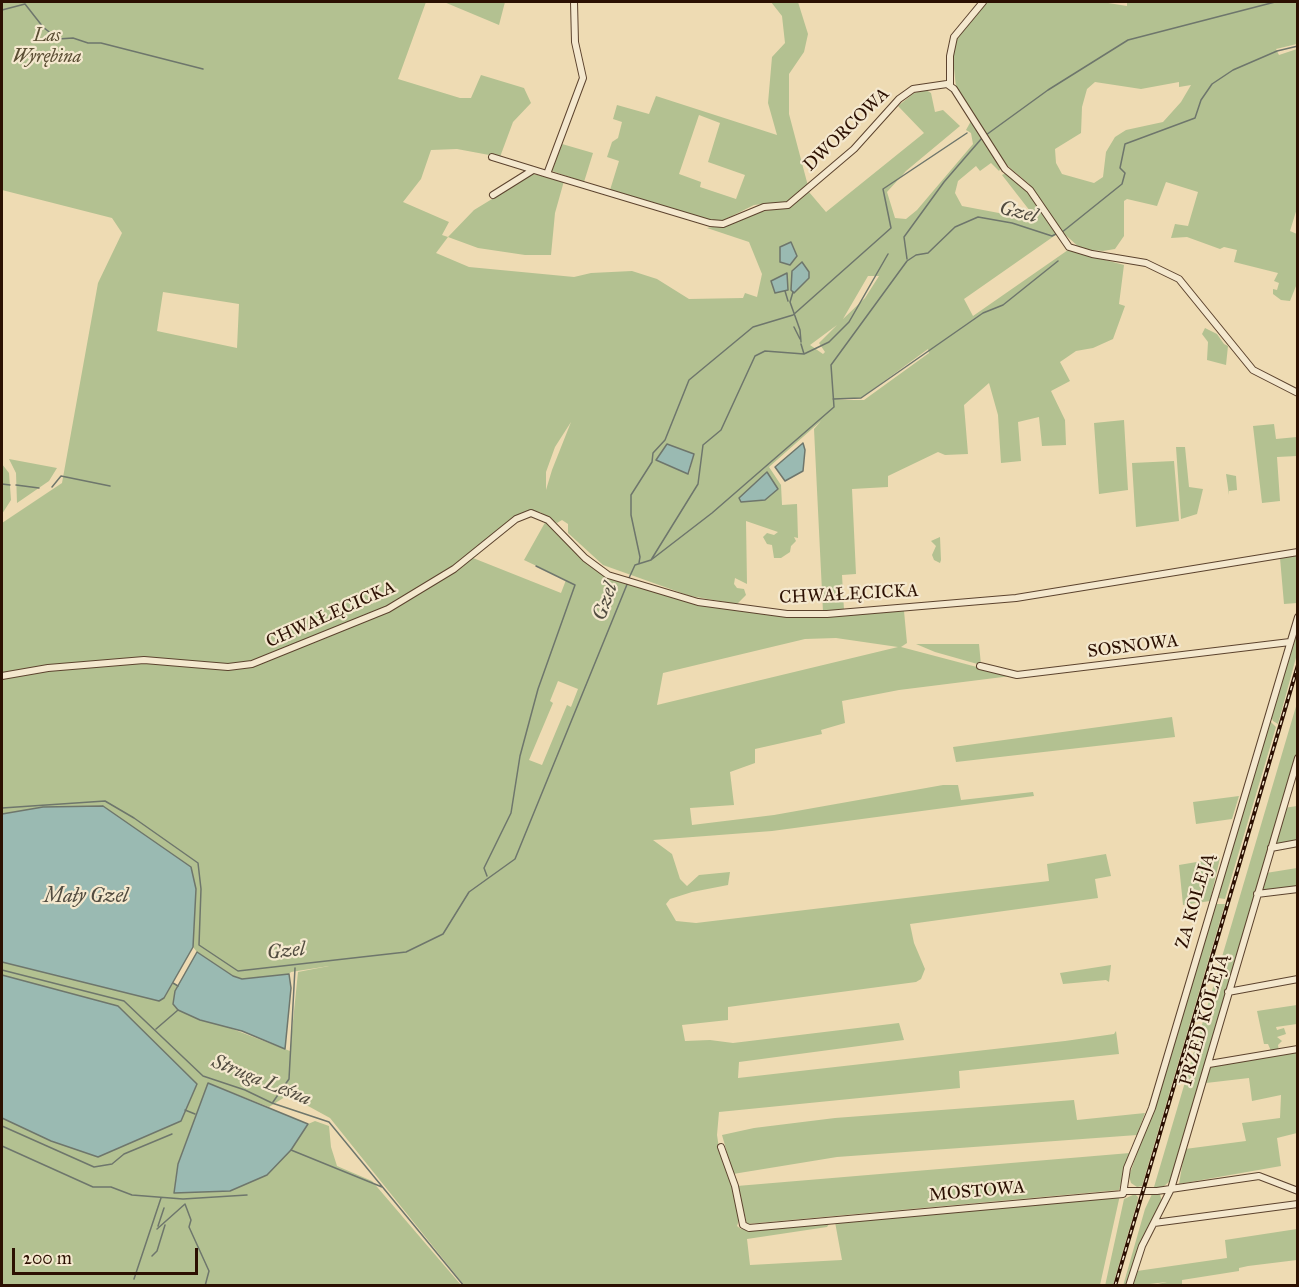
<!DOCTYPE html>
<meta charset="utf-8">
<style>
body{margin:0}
#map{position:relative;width:1299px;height:1287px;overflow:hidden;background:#eedbb3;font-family:"IM FELL Great Primer",serif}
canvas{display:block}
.frame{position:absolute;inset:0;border:3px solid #2c1002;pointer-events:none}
.scale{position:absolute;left:12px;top:1248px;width:186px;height:27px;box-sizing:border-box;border:3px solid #2c1002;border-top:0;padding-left:8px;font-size:18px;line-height:21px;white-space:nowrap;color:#2c1002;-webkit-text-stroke:4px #f4e8ce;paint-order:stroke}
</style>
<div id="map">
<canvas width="1299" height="1287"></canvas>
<div class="frame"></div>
<div class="scale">200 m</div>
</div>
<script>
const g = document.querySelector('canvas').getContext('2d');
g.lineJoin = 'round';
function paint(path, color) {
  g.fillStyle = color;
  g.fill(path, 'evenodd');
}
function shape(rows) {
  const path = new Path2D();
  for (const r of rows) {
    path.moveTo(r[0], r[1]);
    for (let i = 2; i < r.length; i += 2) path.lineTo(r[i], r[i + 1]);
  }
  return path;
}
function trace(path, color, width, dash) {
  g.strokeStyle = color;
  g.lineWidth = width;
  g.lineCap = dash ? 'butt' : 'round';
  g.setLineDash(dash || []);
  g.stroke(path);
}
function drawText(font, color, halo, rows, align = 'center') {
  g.font = font + ' "IM FELL Great Primer",serif';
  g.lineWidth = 4.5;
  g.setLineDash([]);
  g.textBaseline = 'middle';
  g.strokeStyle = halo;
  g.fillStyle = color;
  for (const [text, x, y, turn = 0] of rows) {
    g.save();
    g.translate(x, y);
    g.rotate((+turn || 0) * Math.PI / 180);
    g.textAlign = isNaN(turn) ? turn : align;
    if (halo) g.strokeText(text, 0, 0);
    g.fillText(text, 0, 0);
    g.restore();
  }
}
paint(shape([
 [2,2,426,2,398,79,460,98,471,98,481,75,524,88,531,103,513,122,500,157,457,149,431,150,421,179,403,202,449,222,442,235,448,237,474,210,533,174,564,181,555,213,551,255,525,255,478,248,448,237,436,253,469,267,574,277,591,273,632,271,657,279,689,299,743,298,745,293,757,297,762,274,749,242,707,228,723,225,755,213,792,206,809,192,826,212,924,133,898,106,914,93,926,90,931,93,935,112,943,110,960,126,906,171,887,192,895,218,906,219,917,210,973,144,971,133,966,130,971,121,1001,168,999,171,991,163,980,171,976,166,958,181,955,193,962,206,1020,217,1030,211,1002,175,1006,173,1027,190,1057,234,964,299,973,316,1068,250,1124,265,1119,304,1125,306,1113,339,1093,348,1076,351,1060,362,1070,381,1051,391,1065,420,1066,445,1042,446,1039,417,1018,422,1021,461,1001,463,998,415,989,383,964,405,968,454,945,455,938,452,888,476,888,487,852,489,856,574,842,575,844,610,823,612,814,429,821,421,769,467,781,485,782,505,797,504,798,538,794,537,796,541,791,546,790,552,781,558,774,558,772,545,767,544,763,537,767,533,774,535,778,532,746,521,747,584,735,578,734,584,737,588,744,589,746,595,737,604,690,596,603,565,568,533,568,524,562,520,557,523,540,512,530,511,519,514,468,556,561,593,566,580,524,560,547,519,604,574,692,603,792,618,792,616,904,611,907,643,901,647,1011,676,899,690,842,701,845,723,821,730,822,734,755,749,755,763,730,772,734,805,690,808,692,825,774,815,943,785,958,785,961,800,1033,792,1034,796,772,831,653,840,672,854,680,879,687,886,699,875,730,872,728,885,692,892,670,899,666,904,676,921,696,923,1049,881,1047,864,1106,854,1111,876,1095,879,1098,898,910,924,914,943,925,969,921,979,916,982,728,1007,728,1020,682,1025,685,1041,710,1040,733,1043,899,1023,904,1040,739,1062,738,1078,1065,1041,1114,1034,1116,1031,1119,1054,959,1071,960,1088,719,1112,717,1135,719,1148,731,1176,739,1220,737,1226,741,1229,744,1227,829,1224,827,1227,747,1239,750,1265,842,1260,835,1222,1120,1195,1100,1285,464,1285,330,1118,288,1095,269,1107,208,1083,178,1163,174,1192,291,1150,308,1124,315,1121,329,1126,331,1147,337,1166,372,1181,461,1285,2,1285,2,1118,51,1141,181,1121,197,1084,118,1006,2,975,2,962,159,1001,164,998,173,983,178,986,175,991,222,1025,290,1051,298,972,329,966,291,972,289,974,242,979,233,976,197,952,193,947,196,889,103,806,43,807,2,814,2,523,62,483,98,283,122,233,112,218,2,190],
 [868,276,879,276,865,298,843,319],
 [163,292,239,304,237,348,157,331],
 [837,325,819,343,825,352,823,354,810,345],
 [928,349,929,353,864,400,835,400,861,398],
 [571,422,552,470,546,490,546,472,555,447],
 [694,454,689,474,656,460],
 [836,638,898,647,657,705,663,673,805,639],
 [558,681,578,689,571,707,567,705,542,765,529,760,553,703,550,701],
 [444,2,505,2,499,25],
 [771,2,798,2,808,34,804,52,789,74,789,114,808,186,791,201,754,205,724,220,705,220,610,190,619,161,607,157,612,142,618,138,622,122,613,119,617,105,649,114,656,96,777,135,768,103,772,57,785,43,782,16],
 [699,115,720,123,708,162,745,175,736,199,700,187,701,182,679,174],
 [986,2,1102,2,1127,6,1127,2,1297,2,1297,44,1276,49,1279,55,1297,49,1298,205,1290,231,1297,234,1298,281,1290,301,1281,300,1273,294,1273,289,1277,290,1279,283,1274,281,1278,273,1234,262,1237,250,1224,247,1220,249,1187,237,1171,238,1175,224,1188,226,1198,192,1166,182,1157,206,1127,199,1124,201,1124,236,1115,249,1103,251,1081,249,1060,230,1029,184,1009,167,992,148,956,87,952,50,958,35],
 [1095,82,1141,89,1179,82,1179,87,1191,85,1181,102,1163,122,1126,130,1115,137,1106,152,1103,177,1094,183,1062,174,1056,163,1055,149,1081,133,1082,107,1087,89],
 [562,144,593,153,584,182,552,171],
 [1205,328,1217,334,1224,344,1228,346,1226,365,1207,360,1208,342,1202,334],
 [1124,420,1128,490,1099,494,1094,423],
 [1274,424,1276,439,1297,437,1297,456,1277,457,1280,501,1262,503,1253,426],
 [1176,447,1185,447,1189,487,1203,489,1197,514,1181,519],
 [9,459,57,468,49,481,17,503,16,473],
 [1174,461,1179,521,1136,527,1132,463],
 [2,464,9,473,11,500,2,514],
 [1226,474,1236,476,1237,490,1229,491,1229,495],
 [940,537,941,560,940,563,934,560,932,555,936,546,931,541],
 [1297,555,1297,603,1284,604,1280,558],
 [1297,627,1297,654,1278,724,1273,721,1270,714],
 [916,644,979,644,981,665,935,652],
 [1297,703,1297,751,1172,1179,1163,1187,1154,1187],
 [1172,717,1175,737,956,762,953,747],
 [1269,720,1276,727,1225,899,1218,898],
 [1239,796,1232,819,1196,824,1193,802],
 [1297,806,1297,842,1274,847,1284,808],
 [1220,858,1210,901,1183,905,1179,865],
 [1297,868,1297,887,1262,890,1266,873],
 [1214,904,1225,904,1142,1186,1137,1187,1131,1183,1129,1176,1164,1077],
 [1111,965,1109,982,1106,980,1063,984,1060,973],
 [1297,1005,1297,1024,1276,1027,1277,1030,1284,1028,1286,1034,1277,1037,1282,1041,1278,1045,1279,1051,1271,1051,1268,1044,1264,1044,1257,1011],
 [1297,1051,1297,1133,1277,1138,1281,1166,1179,1184,1185,1149,1246,1141,1242,1123,1280,1118,1281,1095,1252,1101,1249,1078,1206,1083,1210,1067],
 [1074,1100,1077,1120,1145,1113,1137,1135,837,1157,733,1174,722,1135,754,1128,835,1118],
 [1130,1153,1119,1190,747,1224,737,1186],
 [1135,1194,1138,1197,1137,1203,1113,1285,1105,1286,1124,1199],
 [1152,1194,1160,1194,1162,1202,1127,1285,1123,1286,1145,1209],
 [1297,1229,1297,1260,1248,1266,1239,1268,1239,1271,1182,1280,1182,1285,1153,1285,1167,1282,1132,1286,1137,1271,1227,1258,1225,1240]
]), '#b3c191');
const water = shape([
 [791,242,797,256,790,265,780,262,780,247,791,242],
 [802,262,809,272,809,278,794,293,791,290,792,271,802,262],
 [787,273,788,290,775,293,771,281,787,273],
 [803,443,805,450,803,471,785,481,775,467,803,443],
 [667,444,694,454,688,474,656,460,667,444],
 [767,472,778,489,765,500,741,502,739,498,767,472],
 [103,806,191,867,196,889,193,947,164,998,159,1001,2,962,2,814,43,807,103,806],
 [197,952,233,976,242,979,289,974,291,988,285,1049,242,1031,200,1020,178,1010,173,1004,175,991,197,952],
 [2,975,118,1006,197,1084,181,1121,98,1157,51,1141,2,1118,2,975],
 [208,1083,308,1124,291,1150,267,1175,230,1191,174,1193,178,1164,208,1083]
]);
paint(water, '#9abab2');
trace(water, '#6e766c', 1.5);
trace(shape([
 [2,10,25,4,43,27,58,39,73,38,88,43,101,43,203,69],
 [986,135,1048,90,1128,40,1275,2],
 [1061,233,1122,184,1125,173,1120,168,1125,144,1195,118,1201,100,1212,84,1233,70,1277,51,1298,46],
 [907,259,904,237,944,182,982,138],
 [785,291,788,301],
 [793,292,790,302,800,330,801,342],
 [794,327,800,339],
 [801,344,804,354],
 [833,399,861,398,983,313,1003,305,1058,261],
 [2,484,10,485],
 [16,485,39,488],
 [52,487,61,476,110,486],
 [651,560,698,484,703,445,721,430,755,356,765,351,804,354,829,342,849,322,888,254],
 [639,563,640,557,631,515,631,495,652,462,653,453,665,440,689,380,753,327,793,315,891,228,883,189,967,133],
 [629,578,635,565,651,560,712,513,834,407,831,365,907,261,916,255,928,253,955,227,978,217,1012,223,1052,236,1056,234],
 [2,808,105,801,134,818,198,863,201,889,199,945,238,971,406,952,443,934,469,892,515,859,628,582],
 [487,876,484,868,511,813,520,756,538,689,575,585,536,566],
 [2,970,124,1001,203,1076,245,1090,272,1103,329,1122,464,1286],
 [173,983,178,986],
 [156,1029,178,1010],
 [273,1102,289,1079,295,968],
 [185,1110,195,1114],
 [2,1126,94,1167,112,1164,124,1154,172,1134],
 [2,1146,93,1187,111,1187,132,1195,183,1199,247,1195],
 [291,1150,382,1187],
 [158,1226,164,1208],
 [157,1229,185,1204,191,1220,189,1227,209,1271,205,1286],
 [152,1256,157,1251,165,1225],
 [134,1279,161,1198]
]), '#6e766c', 1.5);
const street = shape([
 [574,2,575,42,583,78,547,174,710,223,723,224,764,207,788,205,854,149,899,99,913,89,947,84,954,89,1005,169,1030,190,1069,247,1092,254,1146,263,1179,279,1253,370,1298,393],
 [950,86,950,56,954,37,983,2],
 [492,157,547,174],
 [493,195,533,170],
 [980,666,1017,675,1290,642],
 [2,676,48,668,144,660,228,667,252,664,388,609,454,569,516,519,531,513,548,520,585,558,608,575,698,602,787,614,827,614,1016,598,1298,552],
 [1271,848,1298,843],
 [1257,894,1298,889],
 [1228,992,1298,979],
 [1209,1064,1298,1049],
 [721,1147,735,1186,743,1225,749,1228,1123,1194,1127,1168,1152,1108,1298,617],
 [1124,1191,1157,1191,1259,1176,1298,1191],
 [1154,1223,1298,1204],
 [1129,1286,1142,1246,1171,1189,1298,758]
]);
trace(street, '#5c432e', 8);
trace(street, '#f4e8ce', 6);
const rail = shape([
 [1115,1286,1298,665]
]);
trace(rail, '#2c1002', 4);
trace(rail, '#f4e8ce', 1.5, [4.5]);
drawText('italic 18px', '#5b4e34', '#f4e8ce', [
 ["Las",47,37],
 ["Wyrębina",47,58]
]);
drawText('18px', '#2c1002', '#f4e8ce', [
 ["DWORCOWA",847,130,-44],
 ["CHWAŁĘCICKA",849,595,-3],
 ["CHWAŁĘCICKA",331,615,-24],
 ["SOSNOWA",1133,647,-7],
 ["ZA KOLEJĄ",1196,901,-74],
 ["PRZED KOLEJĄ",1205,1020,-74],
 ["MOSTOWA",977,1192,-5]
]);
drawText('italic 20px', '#524c40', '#f4e8ce', [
 ["Gzel",1018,213,14],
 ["Gzel",606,602,-70],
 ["Mały Gzel",86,897],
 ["Gzel",286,952,-6],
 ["Struga Leśna",261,1081,22]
]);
</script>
